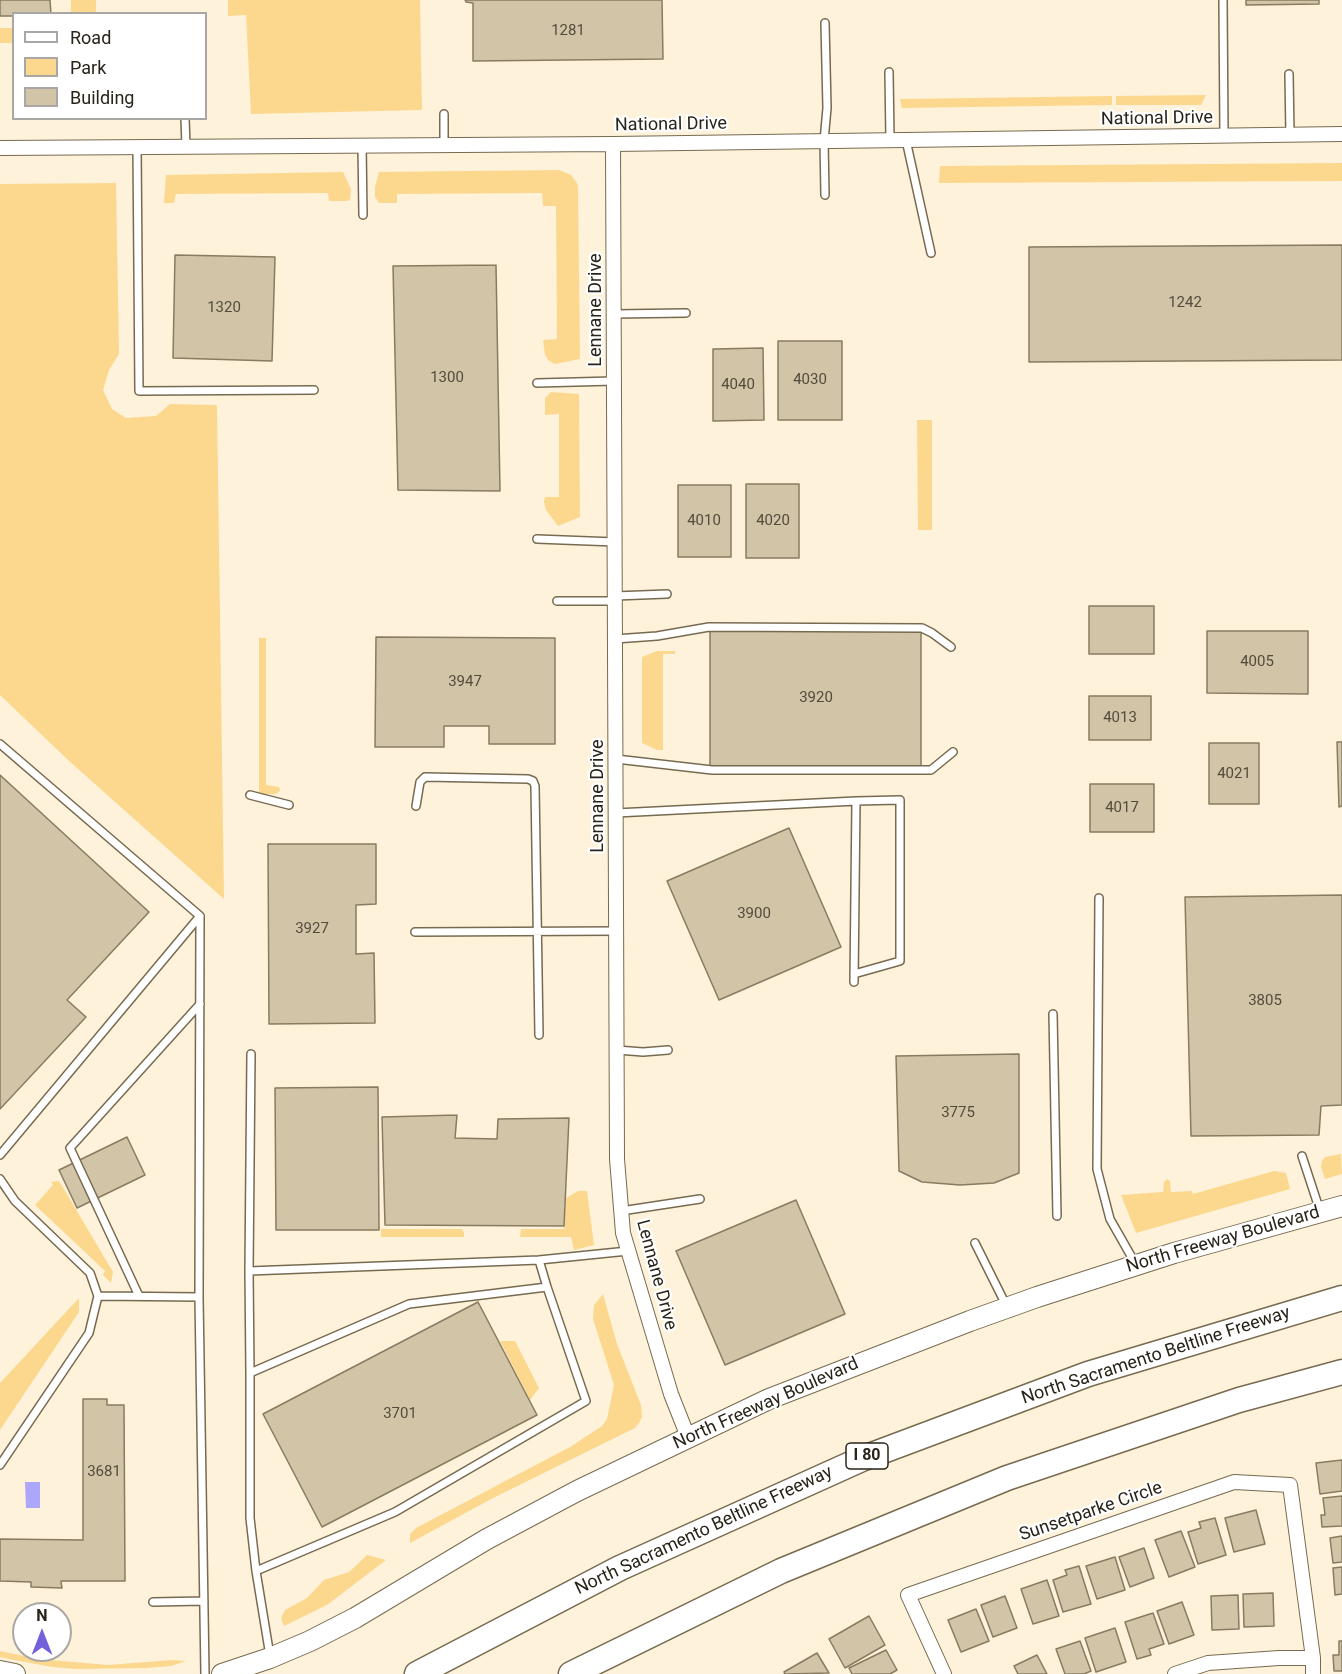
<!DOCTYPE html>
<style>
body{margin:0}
#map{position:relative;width:1342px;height:1674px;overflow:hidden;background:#fef2da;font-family:Roboto,sans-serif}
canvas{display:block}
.legend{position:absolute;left:12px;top:12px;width:195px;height:108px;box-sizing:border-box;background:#fff;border:2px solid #a9a7a3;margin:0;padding:8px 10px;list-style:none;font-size:18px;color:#292419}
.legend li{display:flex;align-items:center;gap:12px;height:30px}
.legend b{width:30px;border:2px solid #a9a7a3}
.north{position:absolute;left:12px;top:1602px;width:60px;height:60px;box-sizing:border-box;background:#fff;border:2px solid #a9a7a3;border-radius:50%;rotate:0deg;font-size:16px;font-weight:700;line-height:24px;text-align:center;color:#292419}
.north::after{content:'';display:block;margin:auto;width:21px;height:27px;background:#7360db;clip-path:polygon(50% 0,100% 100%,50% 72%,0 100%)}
</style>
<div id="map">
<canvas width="1342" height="1674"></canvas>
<ul class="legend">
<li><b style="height:8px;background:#fff"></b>Road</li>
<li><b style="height:16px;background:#fcd88e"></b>Park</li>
<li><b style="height:16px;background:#d2c4a7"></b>Building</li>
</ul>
<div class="north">N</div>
</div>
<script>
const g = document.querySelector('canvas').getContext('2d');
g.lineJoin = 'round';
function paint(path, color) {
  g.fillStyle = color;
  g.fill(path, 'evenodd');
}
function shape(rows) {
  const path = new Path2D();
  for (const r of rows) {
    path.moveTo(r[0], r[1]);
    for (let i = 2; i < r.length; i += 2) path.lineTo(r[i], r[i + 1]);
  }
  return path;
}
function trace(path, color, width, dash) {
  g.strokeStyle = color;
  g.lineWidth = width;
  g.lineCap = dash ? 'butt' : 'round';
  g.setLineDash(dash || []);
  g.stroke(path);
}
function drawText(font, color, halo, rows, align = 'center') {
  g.font = font + ' Roboto,sans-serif';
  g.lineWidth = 4.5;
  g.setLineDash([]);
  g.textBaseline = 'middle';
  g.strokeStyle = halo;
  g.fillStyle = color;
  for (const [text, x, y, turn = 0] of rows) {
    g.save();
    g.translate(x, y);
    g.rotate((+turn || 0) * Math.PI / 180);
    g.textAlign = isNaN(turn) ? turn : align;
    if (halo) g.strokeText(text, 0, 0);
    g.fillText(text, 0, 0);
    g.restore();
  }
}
paint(shape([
 [71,0,96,0,96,13,71,13],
 [228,0,420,0,422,110,251,114,246,15,228,16],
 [0,28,13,28,13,43,0,43],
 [1206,95,1201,105,1116,105,1116,96],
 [1112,96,1112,105,902,108,900,99],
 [1342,163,1342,181,939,183,940,166],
 [559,170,571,175,577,183,578,188,580,359,555,364,548,360,545,355,543,340,557,339,556,206,543,206,542,193,397,194,397,203,379,203,375,197,375,187,379,172],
 [343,172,351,189,350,200,347,201,329,201,328,193,176,194,174,203,164,203,166,175],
 [116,183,119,354,109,370,103,390,112,409,126,418,156,416,170,404,217,405,224,899,68,760,0,695,0,184],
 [551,392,579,394,580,517,558,526,546,510,544,502,545,497,559,497,559,414,545,415,545,398],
 [917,420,932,420,932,530,918,530],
 [259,638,266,638,266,785,279,787,280,791,276,794,262,794,259,792],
 [657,651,675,651,675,654,663,654,663,750,657,750,642,743,642,657],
 [1341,1154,1342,1174,1325,1179,1321,1167,1322,1161,1325,1157],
 [1274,1171,1286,1173,1290,1189,1136,1233,1121,1195,1163,1192,1164,1182,1167,1179,1170,1181,1171,1192,1192,1191,1193,1194],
 [58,1181,61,1184,113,1272,111,1283,103,1275,105,1271,35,1205,53,1185,51,1182],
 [578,1191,587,1191,594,1245,574,1250,571,1237,520,1237,521,1229,564,1229,566,1198],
 [381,1229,462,1229,464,1233,464,1237,381,1237],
 [603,1294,617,1344,641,1405,642,1417,639,1423,635,1428,493,1498,410,1543,410,1534,416,1528,570,1447,602,1426,607,1419,614,1385,593,1319,594,1305],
 [79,1298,79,1312,0,1430,0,1383],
 [500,1341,515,1341,539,1388,530,1400],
 [367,1555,386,1560,327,1605,284,1626,281,1618,285,1610,307,1598,324,1580,349,1572],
 [0,1651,39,1659,108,1665,172,1660,186,1661,171,1666,147,1668,76,1669,52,1667,9,1659,0,1657]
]), '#fcd88e');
paint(shape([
 [25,1482,40,1482,40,1508,26,1508]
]), '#ada7fb');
const building = shape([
 [0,0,50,0,51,14,14,14,14,16,0,16,0,0],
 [465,0,662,0,663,59,473,61,473,3,466,2,465,0],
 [1246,0,1319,0,1319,4,1246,5,1246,0],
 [1342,245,1342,360,1029,362,1029,247,1342,245],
 [175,255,275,257,272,361,173,358,175,255],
 [496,265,500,491,398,490,393,266,496,265],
 [778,341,842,341,842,420,778,420,778,341],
 [763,348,764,420,713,421,713,349,763,348],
 [746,484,799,484,799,558,746,558,746,484],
 [678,485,731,485,731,557,678,557,678,485],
 [1089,606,1154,606,1154,654,1089,654,1089,606],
 [710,630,921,630,921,766,710,766,710,630],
 [1207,631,1308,631,1308,694,1207,693,1207,631],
 [376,637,555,638,555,744,489,744,489,726,444,726,444,747,375,747,376,637],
 [1089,696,1151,696,1151,740,1089,740,1089,696],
 [1337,742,1342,742,1342,806,1339,807,1337,742],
 [1209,743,1259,743,1259,804,1209,804,1209,743],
 [0,775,149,912,67,1000,86,1017,0,1109,0,775],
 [1090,784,1154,784,1154,832,1090,832,1090,784],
 [789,828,841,947,719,1000,667,881,789,828],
 [268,844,376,844,376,904,356,905,356,954,374,953,375,1023,269,1024,268,844],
 [1342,895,1342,1105,1321,1106,1319,1135,1191,1136,1185,897,1342,895],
 [1019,1054,1019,1173,994,1183,960,1185,922,1182,899,1171,896,1056,1019,1054],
 [378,1087,379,1230,276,1230,275,1088,378,1087],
 [457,1115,455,1138,497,1139,498,1119,569,1118,564,1226,385,1225,382,1117,457,1115],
 [127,1137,145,1175,77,1208,59,1170,127,1137],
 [796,1200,845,1314,725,1365,676,1251,796,1200],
 [478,1302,537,1415,322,1527,263,1414,478,1302],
 [83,1399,107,1399,107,1405,124,1405,125,1581,61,1581,62,1588,31,1587,31,1582,0,1581,0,1539,83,1540,83,1399],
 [1342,1460,1342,1491,1320,1494,1316,1463,1342,1460],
 [1342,1496,1342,1526,1322,1527,1321,1515,1325,1515,1323,1498,1342,1496],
 [1256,1510,1265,1544,1234,1552,1225,1518,1256,1510],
 [1215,1518,1226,1555,1198,1564,1188,1532,1201,1528,1199,1522,1215,1518],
 [1181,1531,1195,1567,1169,1577,1155,1540,1181,1531],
 [1342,1536,1342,1562,1333,1563,1330,1538,1342,1536],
 [1144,1548,1154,1578,1130,1587,1119,1557,1144,1548],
 [1115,1557,1125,1590,1097,1599,1086,1566,1115,1557],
 [1079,1566,1091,1604,1063,1612,1053,1580,1067,1575,1065,1570,1079,1566],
 [1342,1567,1342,1594,1335,1595,1333,1568,1342,1567],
 [1047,1580,1059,1616,1033,1624,1021,1589,1047,1580],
 [1273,1593,1274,1626,1244,1627,1243,1594,1273,1593],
 [1238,1595,1239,1629,1212,1630,1211,1596,1238,1595],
 [1005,1596,1017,1628,993,1637,981,1605,1005,1596],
 [1182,1602,1194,1635,1169,1644,1157,1611,1182,1602],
 [976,1609,989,1641,961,1652,948,1620,976,1609],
 [1153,1613,1164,1644,1149,1649,1151,1655,1137,1659,1125,1622,1153,1613],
 [869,1616,885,1645,845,1668,829,1639,869,1616],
 [1115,1628,1126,1662,1096,1672,1085,1638,1115,1628],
 [1080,1641,1091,1671,1084,1674,1065,1674,1056,1649,1080,1641],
 [1339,1641,1342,1641,1342,1671,1334,1671,1333,1655,1339,1655,1339,1641],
 [886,1650,897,1670,890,1674,852,1674,849,1668,886,1650],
 [817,1653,829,1673,785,1674,784,1672,817,1653],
 [1037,1655,1047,1674,1018,1674,1014,1666,1037,1655]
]);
paint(building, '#d2c4a7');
trace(building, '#887b60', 1.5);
const lane = shape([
 [1223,0,1224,135],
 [889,72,890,140],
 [1289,74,1290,135],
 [444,114,444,145],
 [185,118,186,147],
 [906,140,931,253],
 [362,145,363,215],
 [137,147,139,391,314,390],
 [825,195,824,141,827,108,825,23],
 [614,314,686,313],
 [537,383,614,381],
 [537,539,615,542],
 [615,596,667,594],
 [557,601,615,601],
 [615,639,657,636,709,627,922,628,932,633,951,647],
 [0,744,200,916,199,1297,205,1674],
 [616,759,712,770,931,770,953,752],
 [250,795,289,805],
 [416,806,420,782,425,777,528,779,533,781,535,786,539,1035],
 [616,813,856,801,854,982],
 [1099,898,1097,1169,1110,1219,1135,1263],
 [415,932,616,931],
 [854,974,900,961,900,800,856,801],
 [1053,1014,1057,1216],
 [617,1050,643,1052,668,1050],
 [0,1155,200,916],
 [1302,1156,1320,1211],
 [0,1179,15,1201,90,1273,98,1296,89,1333,0,1465],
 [621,1211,700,1199],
 [975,1243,1006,1305],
 [539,1260,628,1251],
 [249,1271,251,1054],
 [98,1296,199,1297],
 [139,1296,70,1148,200,1004],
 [250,1373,249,1271,539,1260,547,1287],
 [256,1571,395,1512,586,1401,547,1287,409,1304,250,1373,250,1518,256,1571,270,1656],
 [153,1602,204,1601]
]);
const street = shape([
 [613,144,617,1159,623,1233,671,1394,688,1437],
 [0,148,613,144,1342,134],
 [944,1674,908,1595,1234,1482,1290,1485,1313,1658,1313,1674],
 [1175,1674,1208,1663,1279,1658,1313,1658]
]);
const secondary = shape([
 [0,1671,15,1674],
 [222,1674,270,1658,310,1641,355,1618,487,1539,577,1491,769,1399,970,1321,1037,1297,1174,1253,1342,1206]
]);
const highway = shape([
 [417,1674,620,1568,864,1458,1088,1374,1342,1298],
 [571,1674,781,1571,1007,1478,1239,1400,1342,1372]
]);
trace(lane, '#776a50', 10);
trace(street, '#776a50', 16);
trace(secondary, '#776a50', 22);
trace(highway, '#776a50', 27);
trace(lane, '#fff', 7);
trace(street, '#fff', 14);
trace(secondary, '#fff', 20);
trace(highway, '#fff', 24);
drawText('15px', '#534c3c', null, [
 ["1281",568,31],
 ["1242",1185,303],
 ["1320",224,308],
 ["1300",447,378],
 ["4030",810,380],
 ["4040",738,385],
 ["4010",704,521],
 ["4020",773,521],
 ["4005",1257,662],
 ["3947",465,682],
 ["3920",816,698],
 ["4013",1120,718],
 ["4021",1234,774],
 ["4017",1122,808],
 ["3900",754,914],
 ["3927",312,929],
 ["3805",1265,1001],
 ["3775",958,1113],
 ["3701",400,1414],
 ["3681",104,1472]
]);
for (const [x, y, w] of [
 [867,1456,42]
]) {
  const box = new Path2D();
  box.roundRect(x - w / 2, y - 13, w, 26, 4.5);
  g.fillStyle = '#fff';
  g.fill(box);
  trace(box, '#292419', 1.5);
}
drawText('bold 16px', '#292419', null, [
 ["I 80",867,1456]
]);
drawText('18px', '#292419', '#fff', [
 ["National Drive",1157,119,-1],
 ["National Drive",671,125,-1],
 ["Lennane Drive",596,310,-90],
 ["Lennane Drive",598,796,-90],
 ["North Freeway Boulevard",1223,1240,-16],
 ["Lennane Drive",656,1275,75],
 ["North Sacramento Beltline Freeway",1156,1356,-18],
 ["North Freeway Boulevard",766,1404,-24],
 ["Sunsetparke Circle",1091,1512,-19],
 ["North Sacramento Beltline Freeway",704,1531,-25]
]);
</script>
